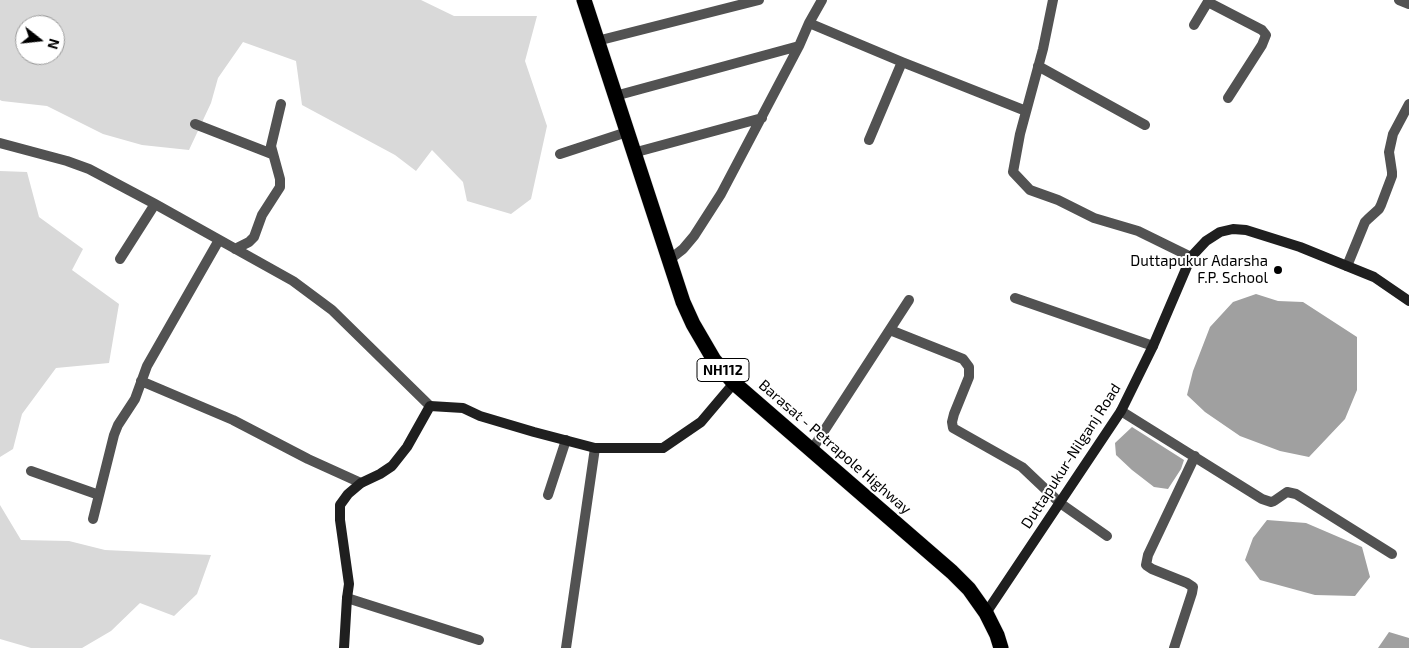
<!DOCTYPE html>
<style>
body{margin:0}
#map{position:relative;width:1409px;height:648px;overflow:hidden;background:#fff;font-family:"Exo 2",sans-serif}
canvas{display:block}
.north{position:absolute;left:15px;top:15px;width:50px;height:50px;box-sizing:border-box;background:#fff;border:1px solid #999;border-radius:50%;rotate:106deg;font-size:14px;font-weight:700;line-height:20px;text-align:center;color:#000}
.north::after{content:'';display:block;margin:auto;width:18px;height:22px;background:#000;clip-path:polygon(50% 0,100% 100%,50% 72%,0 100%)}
</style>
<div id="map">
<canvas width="1409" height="648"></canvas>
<div class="north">N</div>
</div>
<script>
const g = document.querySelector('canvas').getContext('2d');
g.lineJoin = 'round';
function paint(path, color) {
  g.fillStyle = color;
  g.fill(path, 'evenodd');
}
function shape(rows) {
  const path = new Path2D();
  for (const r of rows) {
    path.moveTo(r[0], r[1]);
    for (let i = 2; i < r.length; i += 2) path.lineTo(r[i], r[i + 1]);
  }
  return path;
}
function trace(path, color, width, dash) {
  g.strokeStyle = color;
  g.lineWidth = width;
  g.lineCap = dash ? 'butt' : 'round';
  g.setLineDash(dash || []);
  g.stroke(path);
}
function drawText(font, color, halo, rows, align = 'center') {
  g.font = font + ' "Exo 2",sans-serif';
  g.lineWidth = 4;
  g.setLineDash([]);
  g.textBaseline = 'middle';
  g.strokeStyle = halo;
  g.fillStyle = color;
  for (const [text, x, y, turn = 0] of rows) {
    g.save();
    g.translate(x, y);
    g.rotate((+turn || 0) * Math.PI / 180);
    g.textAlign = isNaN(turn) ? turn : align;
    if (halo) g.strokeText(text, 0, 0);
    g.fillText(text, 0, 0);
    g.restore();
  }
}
paint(shape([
 [0,0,421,0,454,16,537,16,525,61,547,126,531,199,511,214,467,201,463,182,432,150,416,171,395,155,302,105,296,61,243,42,218,78,211,103,189,150,142,145,103,134,47,106,2,101,0,100],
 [25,25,55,25,55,55,25,55],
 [0,171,27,172,39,217,83,249,72,270,119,304,109,363,56,368,22,414,13,449,0,457],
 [0,505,21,540,69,541,105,550,211,555,197,594,174,616,140,603,111,631,82,648,31,648,0,639]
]), '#d9d9d9');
paint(shape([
 [1256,294,1278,301,1303,302,1357,337,1357,390,1345,419,1309,457,1280,451,1240,436,1205,412,1187,395,1193,371,1210,327,1233,302],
 [1132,427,1184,460,1181,469,1168,489,1154,487,1132,470,1116,455,1115,443],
 [1267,520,1306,523,1362,547,1370,577,1355,596,1315,595,1260,580,1245,560,1253,538],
 [1389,632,1409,638,1409,648,1378,648]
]), '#a0a0a0');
const highway = shape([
 [584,0,683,302,693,324,714,360,734,383,952,572,969,589,986,613,997,635,1001,648]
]);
trace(highway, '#dbdbdb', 16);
trace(shape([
 [1053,0,1043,49,1020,134,1013,172,1030,190,1058,200,1094,218,1138,231,1191,257],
 [1399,0,1409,4],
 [1208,2,1262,30,1266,35,1262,45,1228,98],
 [809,23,902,62,1026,111],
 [1194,25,1209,0],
 [597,41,759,0],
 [1038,66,1145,125],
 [615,96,799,46],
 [195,124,272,154],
 [869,140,902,62],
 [0,143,67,161,89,169,155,204,293,281,332,310,430,406],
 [633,153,762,118],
 [560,154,627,132],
 [235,249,249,242,254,237,262,215,280,187,280,179,271,146,281,104],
 [120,259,155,204],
 [669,260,683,249,694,236,721,194,799,46,809,23,822,0],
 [1347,266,1365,222,1368,219,1379,209,1381,205,1392,176,1392,172,1389,152,1393,134,1409,104],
 [1015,298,1153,346],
 [890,330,963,359,969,367,969,377,954,414,952,422,953,428,1022,467,1060,503,1107,536],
 [141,381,233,420,308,459,361,483],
 [1121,411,1262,499,1271,502,1274,501,1287,492,1296,494,1392,554],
 [811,451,909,300],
 [31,471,99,495],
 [548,495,566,440],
 [93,519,114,435,118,425,135,399,147,366,219,240],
 [347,598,479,640],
 [566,648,595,448],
 [1174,648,1192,593,1193,587,1187,583,1152,569,1146,565,1148,555,1195,456]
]), '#525252', 10);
trace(shape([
 [986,613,1121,411,1153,346,1191,257,1206,241,1220,232,1233,229,1246,230,1300,247,1374,277,1409,301],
 [344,648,347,598,349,584,340,520,340,505,348,494,361,483,380,474,392,466,407,447,430,406,463,408,480,416,534,432,595,448,663,448,701,422,734,383]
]), '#1f1f1f', 10);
trace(highway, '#000', 15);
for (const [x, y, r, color] of [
 [1278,270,5,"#000"]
]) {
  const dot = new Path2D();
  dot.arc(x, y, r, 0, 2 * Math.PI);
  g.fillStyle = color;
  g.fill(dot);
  trace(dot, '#fff', 2);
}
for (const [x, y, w] of [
 [723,370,52]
]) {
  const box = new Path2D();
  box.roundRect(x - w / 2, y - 11.5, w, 23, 4);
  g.fillStyle = '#fff';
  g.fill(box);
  trace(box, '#000', 1);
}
drawText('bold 14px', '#000', null, [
 ["NH112",723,370]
]);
drawText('15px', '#000', '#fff', [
 ["Duttapukur Adarsha",1268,261],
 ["F.P. School",1268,278]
], 'right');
drawText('15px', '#000', '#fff', [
 ["Barasat - Petrapole Highway",835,447,41],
 ["Duttapukur-Nilganj Road",1071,456,-57]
]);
</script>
